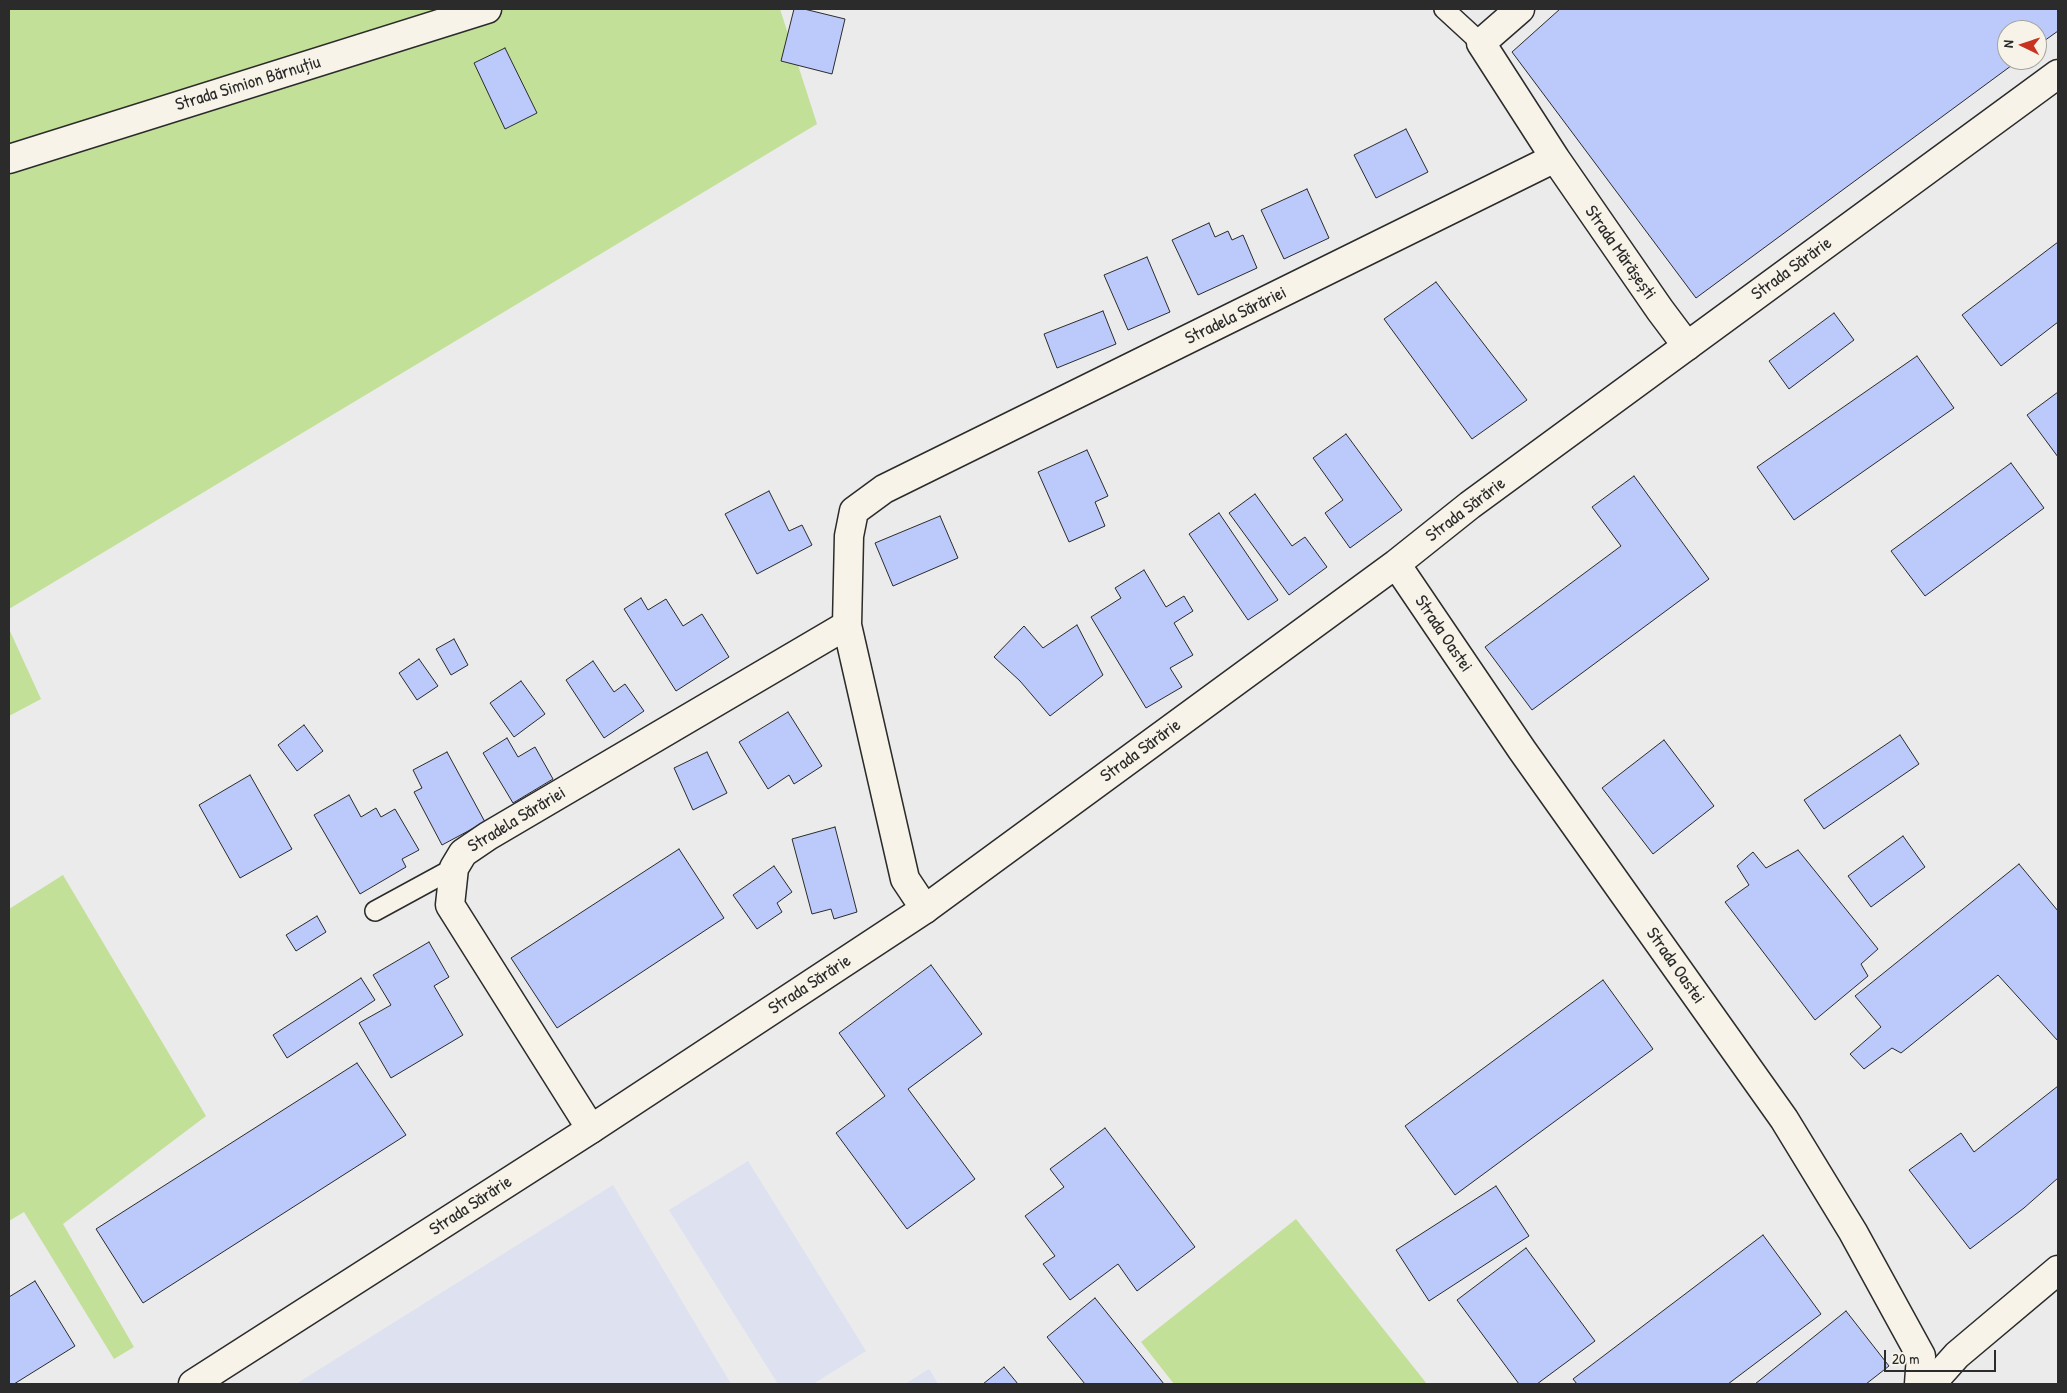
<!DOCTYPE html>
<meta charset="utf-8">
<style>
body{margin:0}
#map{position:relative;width:2067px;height:1393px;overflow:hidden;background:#ebebec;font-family:"Patrick Hand",sans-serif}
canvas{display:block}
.frame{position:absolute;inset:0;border:10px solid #2b2b2b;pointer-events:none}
.north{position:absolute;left:1997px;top:20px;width:50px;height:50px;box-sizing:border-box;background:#f7f3e8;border:1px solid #a5a39c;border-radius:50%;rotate:274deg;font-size:14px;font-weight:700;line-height:20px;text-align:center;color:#2b2b2b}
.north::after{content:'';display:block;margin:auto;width:18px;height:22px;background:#c8321e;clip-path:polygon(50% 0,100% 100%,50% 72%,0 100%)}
.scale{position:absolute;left:1884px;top:1350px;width:112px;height:22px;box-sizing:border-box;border:2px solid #2b2b2b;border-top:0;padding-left:6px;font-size:15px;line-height:18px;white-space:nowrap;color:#2b2b2b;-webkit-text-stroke:4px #f7f3e8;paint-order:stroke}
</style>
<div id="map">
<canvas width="2067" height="1393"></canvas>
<div class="frame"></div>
<div class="north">N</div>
<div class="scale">20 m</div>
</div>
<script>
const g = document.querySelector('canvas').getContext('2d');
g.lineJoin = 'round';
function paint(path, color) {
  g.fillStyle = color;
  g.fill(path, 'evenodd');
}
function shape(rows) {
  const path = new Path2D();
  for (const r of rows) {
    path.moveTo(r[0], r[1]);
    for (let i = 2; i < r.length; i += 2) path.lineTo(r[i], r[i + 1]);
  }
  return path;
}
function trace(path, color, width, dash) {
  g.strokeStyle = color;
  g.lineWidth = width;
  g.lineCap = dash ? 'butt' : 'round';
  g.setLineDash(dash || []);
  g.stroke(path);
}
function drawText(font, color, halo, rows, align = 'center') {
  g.font = font + ' "Patrick Hand",sans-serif';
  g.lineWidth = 4;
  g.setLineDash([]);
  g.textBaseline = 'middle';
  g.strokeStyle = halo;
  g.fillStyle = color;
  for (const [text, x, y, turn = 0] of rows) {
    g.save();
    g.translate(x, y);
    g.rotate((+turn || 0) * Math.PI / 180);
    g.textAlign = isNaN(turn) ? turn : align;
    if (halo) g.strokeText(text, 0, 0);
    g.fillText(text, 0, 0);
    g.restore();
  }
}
paint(shape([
 [748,1161,866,1351,813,1384,778,1384,669,1210],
 [613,1185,731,1384,296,1384],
 [929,1369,938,1384,905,1384]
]), '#dde1f0');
paint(shape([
 [9,9,780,9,817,124,9,609],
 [9,629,41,699,9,716],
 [63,875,206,1116,63,1224,134,1347,114,1359,24,1212,9,1221,9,909],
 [1296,1219,1427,1384,1174,1384,1141,1342]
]), '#c2e098');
const building = shape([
 [794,9,804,9,845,19,832,74,781,61,794,9],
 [1560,9,2058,9,2058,31,2037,46,2037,30,2007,30,2007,60,2019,60,1696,298,1512,52,1560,9],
 [505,48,537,113,505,129,474,63,505,48],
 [1406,129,1428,172,1376,198,1354,155,1406,129],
 [1307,189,1329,238,1284,259,1261,210,1307,189],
 [1209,223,1215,237,1228,231,1232,240,1243,235,1257,268,1198,295,1172,240,1209,223],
 [2058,242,2058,322,2001,366,1962,315,2058,242],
 [1147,257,1170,312,1128,330,1104,275,1147,257],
 [1436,282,1527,400,1472,439,1384,319,1436,282],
 [1103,311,1116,344,1057,368,1044,334,1103,311],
 [1834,313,1854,340,1789,389,1769,361,1834,313],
 [1917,356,1954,408,1794,520,1757,467,1917,356],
 [2058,392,2058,457,2027,415,2058,392],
 [1346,434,1402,510,1350,548,1325,513,1343,500,1313,458,1346,434],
 [1087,450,1108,496,1095,502,1105,526,1069,542,1038,472,1087,450],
 [2011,463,2044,508,1925,596,1891,551,2011,463],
 [1634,476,1709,579,1532,710,1485,647,1621,546,1592,507,1634,476],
 [769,491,789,531,802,525,812,545,757,574,725,514,769,491],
 [1255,494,1292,546,1305,537,1327,567,1289,595,1229,513,1255,494],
 [1219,513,1278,600,1248,620,1189,534,1219,513],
 [940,516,958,558,893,586,875,543,940,516],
 [1144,570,1166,607,1184,596,1193,611,1174,623,1193,655,1170,668,1182,687,1146,708,1091,617,1121,598,1115,588,1144,570],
 [641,598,648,610,666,599,683,626,702,614,729,657,676,691,624,609,641,598],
 [1077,625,1103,675,1050,716,1020,681,994,657,1024,626,1043,648,1077,625],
 [454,639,468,665,451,675,436,649,454,639],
 [419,659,438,686,417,700,399,673,419,659],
 [593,661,614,692,625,684,644,711,604,738,566,680,593,661],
 [521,681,545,714,514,737,490,703,521,681],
 [788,712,822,766,794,784,789,775,768,789,739,742,788,712],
 [304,725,323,751,297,771,278,745,304,725],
 [1900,735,1919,764,1824,829,1804,800,1900,735],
 [507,738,518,757,535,747,553,779,513,803,483,753,507,738],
 [1664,740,1714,806,1653,854,1602,788,1664,740],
 [447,752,485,822,442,845,414,792,422,788,413,770,447,752],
 [707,752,727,793,693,810,674,768,707,752],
 [250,775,292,849,240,878,199,805,250,775],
 [349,795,361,817,376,808,381,817,395,809,419,850,402,859,406,867,360,894,314,815,349,795],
 [835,827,857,912,834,919,831,909,812,914,792,839,835,827],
 [1903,836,1925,867,1871,907,1848,876,1903,836],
 [679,849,724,918,557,1028,511,958,679,849],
 [1798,850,1878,949,1861,964,1868,976,1815,1020,1725,902,1749,885,1737,866,1753,852,1766,868,1798,850],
 [2019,864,2058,911,2058,1041,1998,975,1901,1053,1892,1048,1864,1069,1850,1054,1881,1027,1855,996,2019,864],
 [774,866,792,892,777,903,782,912,757,929,733,895,774,866],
 [317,916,326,932,296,951,286,935,317,916],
 [429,942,449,977,434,986,463,1035,391,1078,359,1023,391,1005,373,975,429,942],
 [931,965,982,1034,908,1089,975,1179,907,1229,836,1133,885,1096,839,1033,931,965],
 [361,978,375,1000,287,1058,273,1035,361,978],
 [1603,980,1653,1049,1455,1195,1405,1126,1603,980],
 [357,1063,406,1135,143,1303,96,1229,357,1063],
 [2058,1086,2058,1178,2024,1208,1970,1249,1909,1170,1961,1133,1974,1152,2058,1086],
 [1105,1128,1195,1247,1137,1291,1118,1264,1070,1300,1043,1264,1055,1256,1025,1216,1064,1187,1050,1169,1105,1128],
 [1496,1186,1529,1236,1429,1301,1396,1250,1496,1186],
 [1763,1235,1821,1314,1728,1384,1577,1384,1573,1379,1763,1235],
 [1526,1248,1595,1341,1537,1384,1519,1384,1457,1300,1526,1248],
 [35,1281,75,1346,14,1384,9,1384,9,1297,35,1281],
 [1095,1298,1164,1384,1085,1384,1047,1337,1095,1298],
 [1846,1311,1889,1366,1866,1384,1755,1384,1846,1311],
 [1004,1367,1018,1384,983,1384,1004,1367]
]);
paint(building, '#bccafb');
trace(building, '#2b2b2b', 1);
const service = shape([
 [1444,9,1481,43],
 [375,911,454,868]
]);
const minor = shape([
 [1555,158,1660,310,1687,346],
 [9,159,487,9],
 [847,625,905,879,925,909],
 [591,1129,450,905,454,868,463,853,488,836,847,625,849,536,854,511,884,489,1555,158,1481,43,1520,9],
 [1931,1384,1957,1355,2058,1270]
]);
const tertiary = shape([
 [1396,564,1522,750,1784,1119,1853,1232,1921,1356,1919,1384],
 [193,1384,591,1129,925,909,1396,564,1470,505,2058,74]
]);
trace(service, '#2b2b2b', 22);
trace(minor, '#2b2b2b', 31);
trace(tertiary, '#2b2b2b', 31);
trace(service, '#f7f3e8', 19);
trace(minor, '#f7f3e8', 28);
trace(tertiary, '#f7f3e8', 28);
drawText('18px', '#2b2b2b', '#f7f3e8', [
 ["Strada Simion Bărnuțiu",248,84,-17],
 ["Strada Mărășești",1620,253,55],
 ["Strada Sărărie",1792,269,-36],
 ["Stradela Sărăriei",1236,316,-26],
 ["Strada Sărărie",1466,510,-37],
 ["Strada Oastei",1443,634,56],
 ["Strada Sărărie",1141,751,-36],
 ["Stradela Sărăriei",517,820,-31],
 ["Strada Oastei",1675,966,55],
 ["Strada Sărărie",810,985,-33],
 ["Strada Sărărie",471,1206,-33]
]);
</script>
